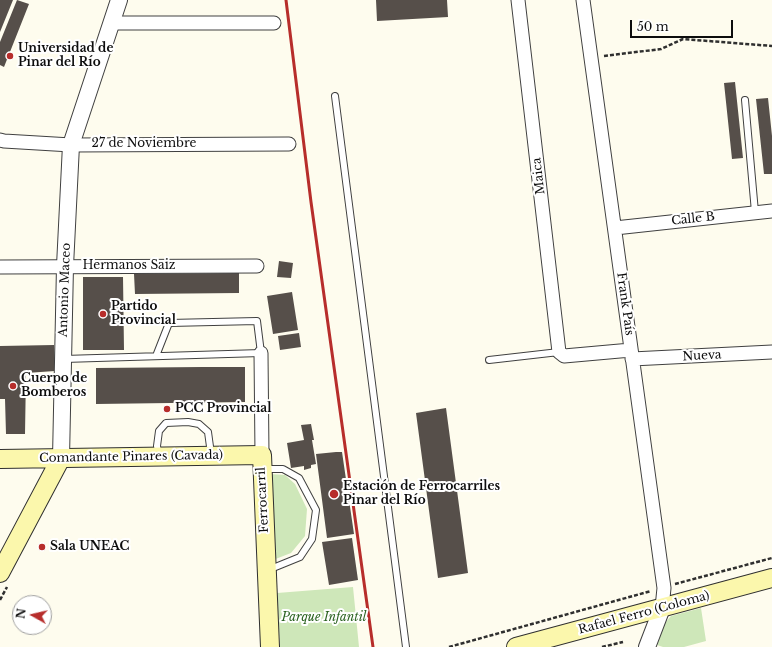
<!DOCTYPE html>
<meta charset="utf-8">
<style>
body{margin:0}
#map{position:relative;width:772px;height:647px;overflow:hidden;background:#fefcee;font-family:"Libre Baskerville",serif}
canvas{display:block}
.north{position:absolute;left:12px;top:595px;width:40px;height:40px;box-sizing:border-box;background:#fff;border:1px solid #9e9e9e;border-radius:50%;rotate:278deg;font-size:11px;font-weight:700;line-height:16px;text-align:center;color:#0d0d0d}
.north::after{content:'';display:block;margin:auto;width:14px;height:18px;background:#b72d2b;clip-path:polygon(50% 0,100% 100%,50% 72%,0 100%)}
.scale{position:absolute;left:630px;top:20px;width:103px;height:18px;box-sizing:border-box;border:2px solid #0d0d0d;border-top:0;padding-left:5px;font-size:12px;line-height:14px;white-space:nowrap;color:#0d0d0d;-webkit-text-stroke:3px #fff;paint-order:stroke}
</style>
<div id="map">
<canvas width="772" height="647"></canvas>
<div class="north">N</div>
<div class="scale">50 m</div>
</div>
<script>
const g = document.querySelector('canvas').getContext('2d');
g.lineJoin = 'round';
function paint(path, color) {
  g.fillStyle = color;
  g.fill(path, 'evenodd');
}
function shape(rows) {
  const path = new Path2D();
  for (const r of rows) {
    path.moveTo(r[0], r[1]);
    for (let i = 2; i < r.length; i += 2) path.lineTo(r[i], r[i + 1]);
  }
  return path;
}
function trace(path, color, width, dash) {
  g.strokeStyle = color;
  g.lineWidth = width;
  g.lineCap = dash ? 'butt' : 'round';
  g.setLineDash(dash || []);
  g.stroke(path);
}
function drawText(font, color, halo, rows, align = 'center') {
  g.font = font + ' "Libre Baskerville",serif';
  g.lineWidth = 4;
  g.setLineDash([]);
  g.textBaseline = 'middle';
  g.strokeStyle = halo;
  g.fillStyle = color;
  for (const [text, x, y, turn = 0] of rows) {
    g.save();
    g.translate(x, y);
    g.rotate((+turn || 0) * Math.PI / 180);
    g.textAlign = isNaN(turn) ? turn : align;
    if (halo) g.strokeText(text, 0, 0);
    g.fillText(text, 0, 0);
    g.restore();
  }
}
paint(shape([
 [269,474,285,475,295,484,307,509,305,536,291,553,273,560],
 [353,587,359,647,280,647,277,593],
 [701,608,706,641,684,647,663,647,657,645,665,623,671,616]
]), '#cee7b9');
paint(shape([
 [0,0,13,0,0,32],
 [17,0,29,4,4,67,0,65,0,42],
 [376,0,447,0,448,17,377,21],
 [735,82,743,158,732,159,724,83],
 [768,98,772,136,772,174,764,174,756,99],
 [279,261,293,263,291,278,277,277],
 [239,273,239,293,135,294,134,274],
 [83,277,123,277,124,350,83,350],
 [292,292,298,330,273,334,267,296],
 [299,333,301,347,280,350,278,336],
 [54,345,55,371,26,373,25,434,6,434,5,399,0,399,0,346],
 [202,367,245,367,245,402,96,404,96,368],
 [446,408,468,573,438,578,416,413],
 [311,424,314,440,312,440,316,464,311,465,311,468,304,470,304,466,291,468,287,443,304,440,301,425],
 [336,452,342,452,354,534,327,538,316,454],
 [352,538,358,580,329,585,322,542]
]), '#564f4a');
const service = shape([
 [335,96,406,647],
 [745,100,755,212],
 [64,359,261,353,257,321,169,323,156,356],
 [489,360,559,352],
 [159,456,157,446,159,431,166,423,188,422,199,424,208,432,211,454],
 [265,469,283,469,299,478,316,510,312,539,300,557,268,570]
]);
const minor = shape([
 [518,0,559,352,564,356,631,350],
 [583,0,664,588,662,608],
 [111,23,274,23],
 [0,140,4,141,71,145,289,144],
 [615,228,772,211],
 [0,267,257,266],
 [261,353,262,455],
 [632,359,772,352]
]);
const tertiary = shape([
 [61,458,65,266,71,145,119,0],
 [647,647,662,608]
]);
const secondary = shape([
 [0,459,262,455,270,647],
 [0,573,61,458],
 [516,647,772,578]
]);
trace(service, '#404040', 8);
trace(minor, '#404040', 15);
trace(tertiary, '#404040', 18);
trace(secondary, '#2f2f2f', 20);
trace(shape([
 [604,56,661,49,683,39,772,46],
 [675,584,772,558],
 [0,600,7,587],
 [449,647,651,591],
 [602,647,623,642]
]), '#2f2f2f', 2.5, [4, 2]);
trace(service, '#fff', 6);
trace(minor, '#fff', 13);
trace(tertiary, '#fff', 16);
trace(secondary, '#fbf7ac', 18);
trace(shape([
 [286,0,311,202,373,647]
]), '#b72d2b', 3);
for (const [x, y, r, color] of [
 [10,56,4,"#b72d2b"],
 [103,314,4,"#b72d2b"],
 [13,386,4,"#b72d2b"],
 [167,409,4,"#b72d2b"],
 [334,494,5,"#b72d2b"],
 [42,547,4,"#b72d2b"]
]) {
  const dot = new Path2D();
  dot.arc(x, y, r, 0, 2 * Math.PI);
  g.fillStyle = color;
  g.fill(dot);
  trace(dot, '#fff', 1.5);
}
drawText('bold 12px', '#0d0d0d', '#fff', [
 ["Universidad de",18,49],
 ["Pinar del Río",18,63],
 ["Partido",111,307],
 ["Provincial",111,321],
 ["Cuerpo de",21,379],
 ["Bomberos",21,393],
 ["PCC Provincial",175,409],
 ["Estación de Ferrocarriles",343,487],
 ["Pinar del Río",343,501],
 ["Sala UNEAC",50,547]
], 'left');
drawText('12px', '#0d0d0d', '#fff', [
 ["27 de Noviembre",144,144],
 ["Maica",539,176,-97],
 ["Calle B",693,219,-6],
 ["Hermanos Saiz",129,266],
 ["Antonio Maceo",65,290,-88],
 ["Frank País",625,304,82],
 ["Nueva",702,356,-3],
 ["Comandante Pinares (Cavada)",131,457,-1],
 ["Ferrocarril",263,500,-93],
 ["Rafael Ferro (Coloma)",644,613,-15]
]);
drawText('italic 12px', '#2a6220', '#fff', [
 ["Parque Infantil",324,618]
]);
</script>
